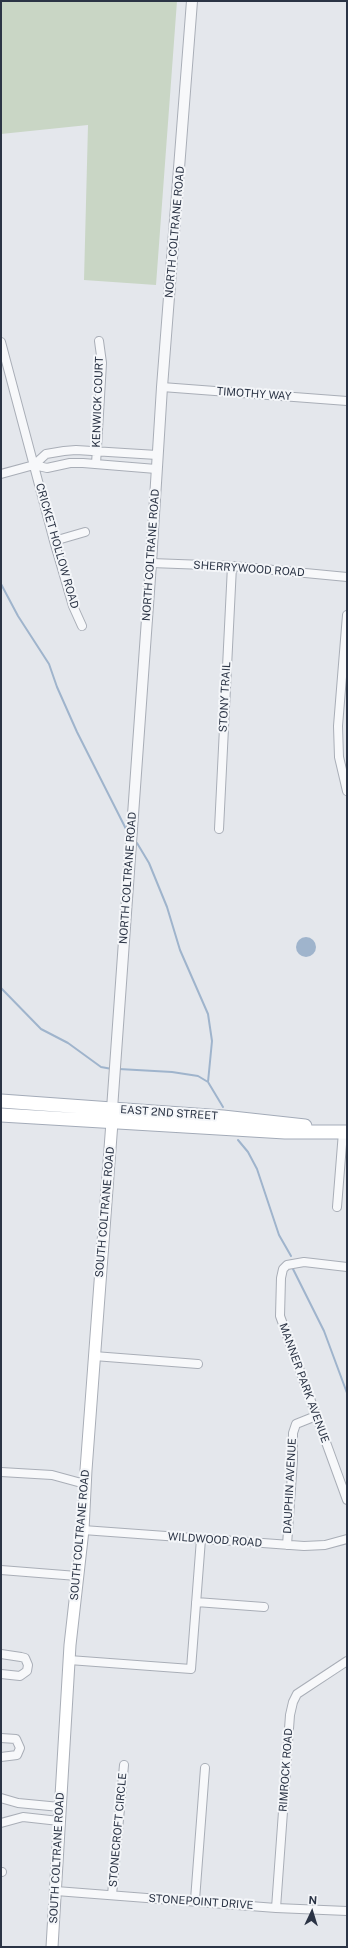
<!DOCTYPE html>
<style>
body{margin:0}
#map{position:relative;width:348px;height:1948px;overflow:hidden;background:#e4e7ec;font-family:"Public Sans",sans-serif}
canvas{display:block}
.frame{position:absolute;inset:0;border:2px solid #2b3445;pointer-events:none}
.north{position:absolute;left:292px;top:1892px;width:40px;height:40px;-webkit-text-stroke:3px #f4f6f9;paint-order:stroke;rotate:4deg;font-size:11px;font-weight:700;line-height:16px;text-align:center;color:#2b3445}
.north::after{content:'';display:block;margin:auto;width:14px;height:18px;background:#2b3445;clip-path:polygon(50% 0,100% 100%,50% 72%,0 100%)}
</style>
<div id="map">
<canvas width="348" height="1948"></canvas>
<div class="frame"></div>
<div class="north">N</div>
</div>
<script>
const g = document.querySelector('canvas').getContext('2d');
g.lineJoin = 'round';
function paint(path, color) {
  g.fillStyle = color;
  g.fill(path, 'evenodd');
}
function shape(rows) {
  const path = new Path2D();
  for (const r of rows) {
    if (r.length === 3) {
      path.moveTo(r[0] + r[2], r[1]);
      path.arc(r[0], r[1], r[2], 0, 2 * Math.PI);
      continue;
    }
    path.moveTo(r[0], r[1]);
    for (let i = 2; i < r.length; i += 2) path.lineTo(r[i], r[i + 1]);
  }
  return path;
}
function trace(path, color, width, dash) {
  g.strokeStyle = color;
  g.lineWidth = width;
  g.lineCap = dash ? 'butt' : 'round';
  g.setLineDash(dash || []);
  g.stroke(path);
}
function drawText(font, color, halo, rows, align = 'center') {
  g.font = font + ' "Public Sans",sans-serif';
  g.lineWidth = 4;
  g.setLineDash([]);
  g.textBaseline = 'middle';
  g.strokeStyle = halo;
  g.fillStyle = color;
  for (const [text, x, y, turn = 0] of rows) {
    g.save();
    g.translate(x, y);
    g.rotate((+turn || 0) * Math.PI / 180);
    g.textAlign = isNaN(turn) ? turn : align;
    if (halo) g.strokeText(text, 0, 0);
    g.fillText(text, 0, 0);
    g.restore();
  }
}
paint(shape([
 [1,1,177,1,156,285,84,280,88,125,1,134]
]), '#c9d6c5');
paint(shape([
 [306,947,10]
]), '#9fb4cc');
trace(shape([
 [1,584,18,616,49,664,57,687,77,732,127,831],
 [137,843,149,863,167,907,180,950,208,1014,212,1041,208,1082],
 [1,988,41,1029,68,1043,101,1067,112,1069],
 [119,1069,172,1072,198,1076,208,1082,223,1107],
 [238,1140,248,1152,257,1169,279,1235,291,1256],
 [293,1269,324,1331,347,1393]
]), '#9fb4cc', 2);
const minor = shape([
 [1,342,54,541,73,606,82,626],
 [162,387,347,401],
 [96,464,102,363,99,341],
 [34,465,47,468,70,463,83,463,156,469],
 [1,474,34,465,46,454,64,451,76,450,157,455],
 [54,541,85,532],
 [151,563,232,566,347,577],
 [347,615,338,726,339,757,347,791],
 [219,829,232,566],
 [337,1207,343,1132],
 [347,1267,304,1262,287,1265,283,1269,281,1278,280,1316,347,1500],
 [94,1356,198,1364],
 [1,1472,52,1475,85,1484],
 [83,1530,304,1546,325,1545,347,1539],
 [287,1545,293,1460,293,1433,296,1424,316,1416],
 [1,1570,77,1576],
 [196,1602,264,1607],
 [1,1654,21,1657,25,1658,28,1665,27,1671,20,1676,1,1674],
 [69,1660,191,1669,201,1539],
 [1,1738,16,1739,20,1748,17,1755,1,1757],
 [1,1798,18,1803,60,1807],
 [1,1823,23,1817,59,1821],
 [1,1872,2,1872],
 [56,1891,276,1908,347,1911],
 [112,1895,124,1765],
 [195,1900,205,1768],
 [276,1908,290,1715,293,1702,297,1694,347,1661]
]);
const tertiary = shape([
 [112,1109,151,563,162,387,192,1]
]);
const secondary = shape([
 [52,1947,70,1645,83,1530,86,1470,112,1122]
]);
const primary = shape([
 [1,1101,223,1117,305,1126],
 [1,1115,285,1132,347,1132]
]);
trace(minor, '#a9aeb7', 10);
trace(tertiary, '#a9aeb7', 12);
trace(secondary, '#a9aeb7', 13);
trace(primary, '#a3abb8', 15);
trace(minor, '#f7f8fa', 8);
trace(tertiary, '#f7f8fa', 10);
trace(secondary, '#fff', 11);
trace(primary, '#fff', 13);
drawText('11px', '#2b3445', '#f4f6f9', [
 ["NORTH COLTRANE ROAD",175,232,-85],
 ["TIMOTHY WAY",254,394,4],
 ["KENWICK COURT",98,402,-88],
 ["CRICKET HOLLOW ROAD",57,546,74],
 ["NORTH COLTRANE ROAD",151,555,-86],
 ["SHERRYWOOD ROAD",249,569,4],
 ["STONY TRAIL",225,697,-87],
 ["NORTH COLTRANE ROAD",128,878,-86],
 ["EAST 2ND STREET",169,1113,4],
 ["SOUTH COLTRANE ROAD",105,1212,-85],
 ["MANNER PARK AVENUE",304,1383,70],
 ["DAUPHIN AVENUE",290,1486,-87],
 ["SOUTH COLTRANE ROAD",80,1535,-85],
 ["WILDWOOD ROAD",215,1540,4],
 ["RIMROCK ROAD",286,1770,-86],
 ["STONECROFT CIRCLE",118,1830,-85],
 ["SOUTH COLTRANE ROAD",57,1858,-87],
 ["STONEPOINT DRIVE",201,1902,4]
]);
</script>
